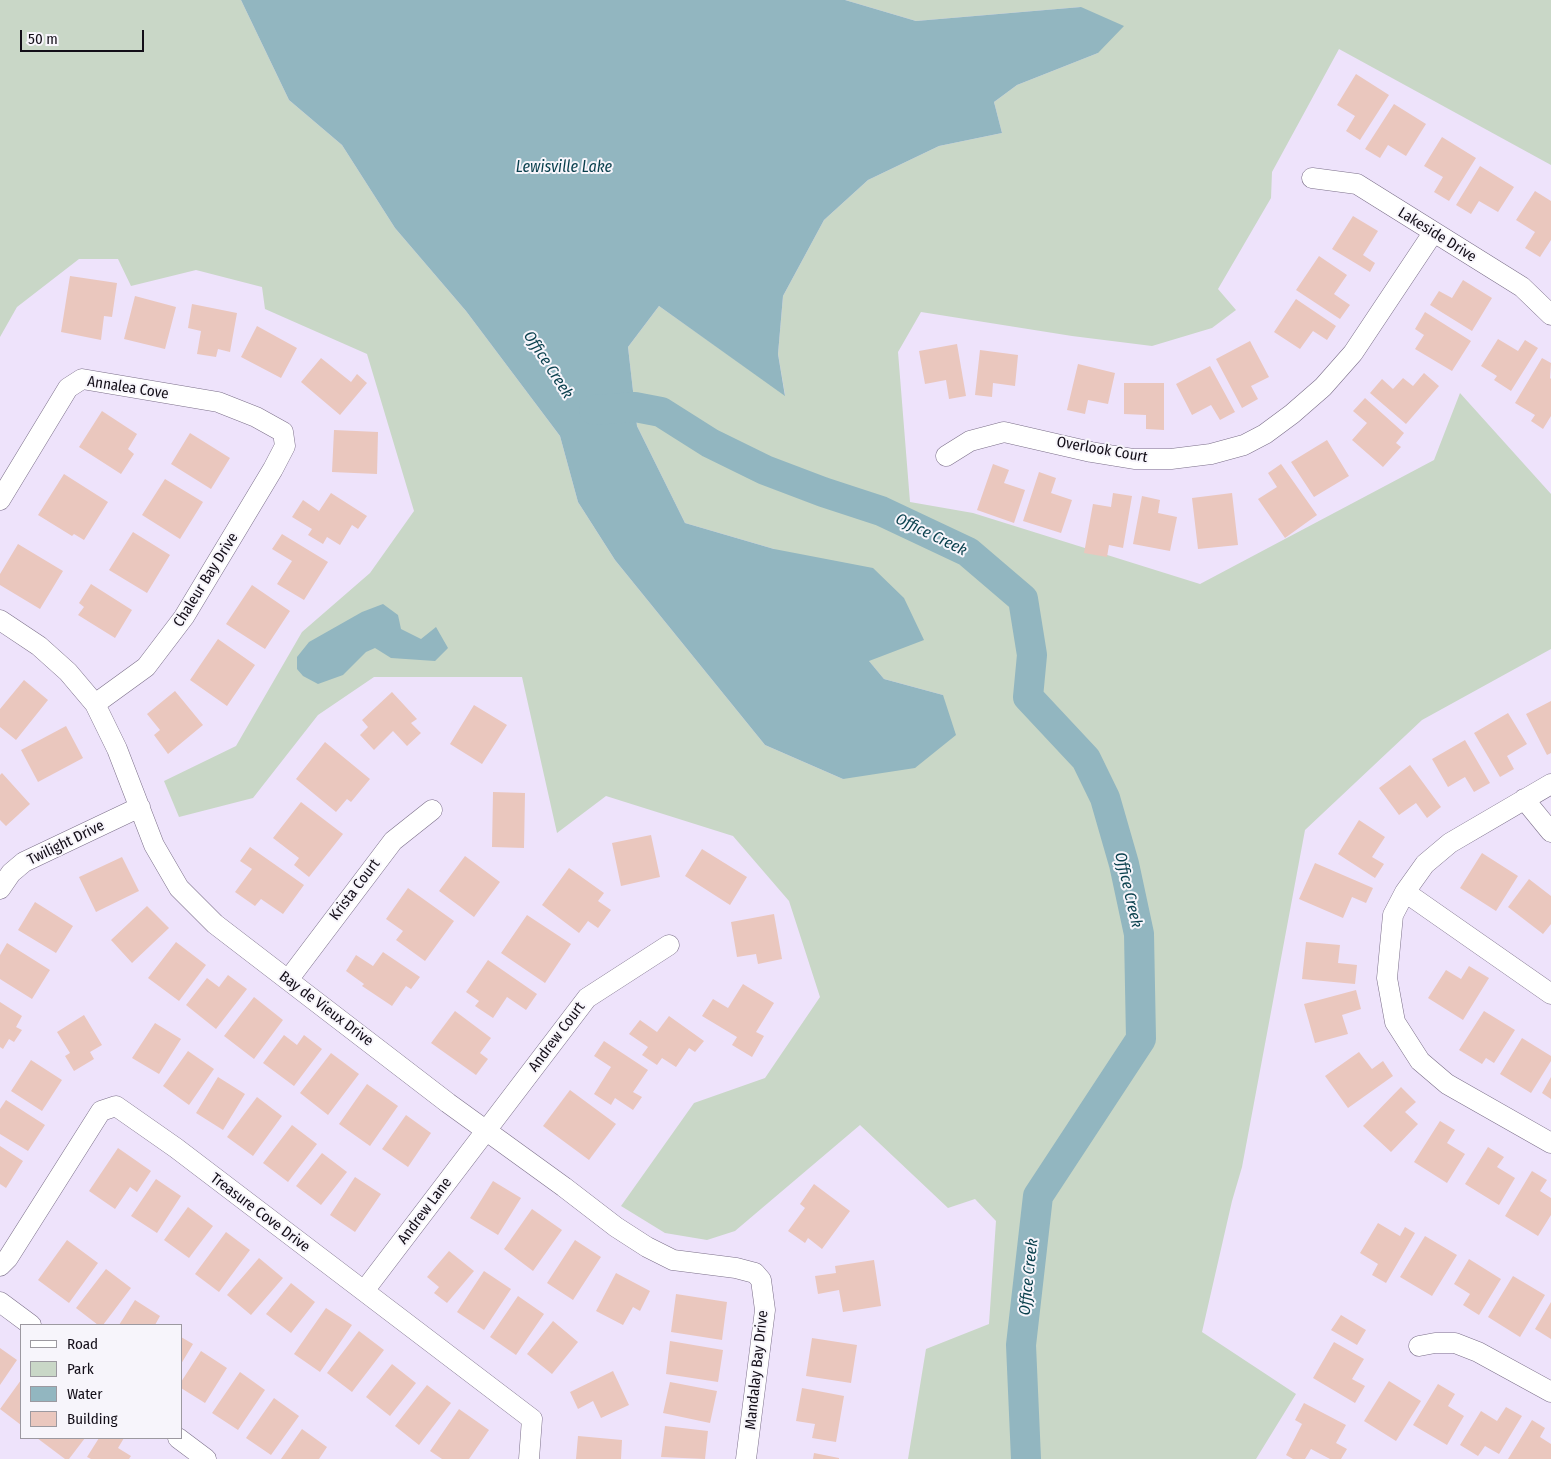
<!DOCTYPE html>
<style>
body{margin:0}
#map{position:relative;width:1551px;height:1459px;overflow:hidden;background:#eee3fb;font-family:"Fira Sans Condensed",sans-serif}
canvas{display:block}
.legend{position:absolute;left:20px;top:1324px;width:162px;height:115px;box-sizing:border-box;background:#f7f5fb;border:1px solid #9c99a0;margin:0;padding:6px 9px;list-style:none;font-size:15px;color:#130e18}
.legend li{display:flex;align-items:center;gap:10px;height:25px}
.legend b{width:25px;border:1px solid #9c99a0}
.scale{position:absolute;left:20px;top:30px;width:124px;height:22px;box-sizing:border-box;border:2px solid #130e18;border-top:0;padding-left:6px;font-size:15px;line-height:18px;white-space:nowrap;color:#130e18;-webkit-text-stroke:4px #f7f5fb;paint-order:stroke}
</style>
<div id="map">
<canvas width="1551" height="1459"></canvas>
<ul class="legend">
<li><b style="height:6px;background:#fff"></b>Road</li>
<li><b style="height:14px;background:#c9d7c7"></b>Park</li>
<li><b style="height:14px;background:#92b6c0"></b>Water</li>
<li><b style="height:14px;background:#eac7be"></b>Building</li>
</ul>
<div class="scale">50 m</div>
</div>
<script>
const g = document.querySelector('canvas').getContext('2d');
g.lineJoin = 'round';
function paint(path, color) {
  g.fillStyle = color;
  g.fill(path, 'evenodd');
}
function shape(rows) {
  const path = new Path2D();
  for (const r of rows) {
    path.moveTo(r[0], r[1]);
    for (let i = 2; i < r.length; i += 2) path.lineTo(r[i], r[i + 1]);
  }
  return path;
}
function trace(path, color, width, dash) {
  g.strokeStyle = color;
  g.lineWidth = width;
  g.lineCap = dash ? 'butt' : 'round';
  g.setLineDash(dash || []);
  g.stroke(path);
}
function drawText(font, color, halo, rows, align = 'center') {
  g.font = font + ' "Fira Sans Condensed",sans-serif';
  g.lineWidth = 4;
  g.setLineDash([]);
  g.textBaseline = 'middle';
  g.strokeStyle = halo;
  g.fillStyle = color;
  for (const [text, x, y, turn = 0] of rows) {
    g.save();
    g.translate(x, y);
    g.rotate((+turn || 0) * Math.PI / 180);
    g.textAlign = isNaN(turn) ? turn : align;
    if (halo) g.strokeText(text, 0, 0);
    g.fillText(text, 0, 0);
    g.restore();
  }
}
paint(shape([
 [0,0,241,0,289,100,342,145,395,228,466,311,560,436,578,502,615,560,765,745,843,779,943,695,884,679,774,549,685,523,637,426,628,347,659,306,785,395,778,354,783,296,824,220,868,180,939,146,1002,133,994,102,1017,85,1098,53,1081,7,916,21,845,0,1551,0,1551,165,1339,49,1272,172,1271,198,1218,289,1236,310,1212,328,1152,346,1072,336,921,312,898,352,910,502,973,513,1200,584,1434,460,1460,393,1551,494,1551,649,1422,720,1305,830,1242,1167,1232,1201,1202,1332,1296,1394,1256,1459,908,1459,926,1349,989,1324,996,1221,975,1199,948,1208,860,1125,735,1231,707,1240,665,1233,621,1206,694,1103,765,1078,820,997,789,901,733,836,606,796,557,833,522,677,374,677,318,715,253,798,179,817,164,781,236,746,302,632,370,573,414,511,367,354,265,309,262,287,196,270,131,286,118,259,79,259,17,307,0,337]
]), '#c9d7c7');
paint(shape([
 [241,0,845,0,916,21,1081,7,1124,26,1098,53,1017,85,994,102,1002,133,939,146,868,180,824,220,783,296,778,354,785,396,659,306,628,347,637,426,685,523,774,549,873,568,904,598,924,640,869,661,884,679,943,695,956,735,915,768,843,779,765,745,615,560,578,502,560,436,466,311,395,228,342,145,289,100],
 [383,604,398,615,401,629,421,639,436,627,448,648,435,661,391,658,375,648,366,652,343,675,318,684,303,676,297,669,297,657,309,642,362,612]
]), '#92b6c0');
trace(shape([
 [594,410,635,407,661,412,710,443,765,470,823,492,881,511,968,552,1023,599,1032,655,1028,697,1086,759,1105,798,1124,864,1139,934,1141,1039,1038,1196,1021,1345,1026,1459]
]), '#92b6c0', 30);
paint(shape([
 [1356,74,1389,95,1360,140,1346,131,1355,116,1337,105],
 [1394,104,1426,124,1406,156,1388,145,1380,158,1365,149],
 [1442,137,1476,158,1449,201,1434,192,1443,177,1424,166],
 [1480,166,1514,187,1498,212,1479,201,1471,214,1456,205],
 [1535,191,1551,201,1551,240,1540,257,1525,248,1535,232,1516,220],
 [1353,216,1378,231,1363,255,1375,263,1370,272,1332,249],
 [1319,256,1347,275,1334,294,1350,305,1340,319,1296,290],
 [70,276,117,283,112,317,104,316,101,340,61,332],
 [1463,280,1492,298,1472,331,1430,305,1439,291,1452,298],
 [135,296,176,307,165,349,124,339],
 [1296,299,1336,326,1327,340,1313,331,1300,349,1274,332],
 [192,304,237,313,230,352,218,349,216,357,197,354,201,331,188,328],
 [1425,312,1471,341,1452,371,1415,349,1424,335,1415,329],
 [257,326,297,348,281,378,241,357],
 [1498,339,1518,351,1525,340,1538,348,1511,391,1494,380,1497,376,1481,366],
 [1250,341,1269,377,1251,386,1258,399,1242,408,1216,359],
 [957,344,966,396,949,399,946,380,925,384,919,351],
 [980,350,1018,355,1015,386,993,383,992,397,975,395],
 [321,358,351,382,357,374,367,383,340,415,301,382],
 [1542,358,1551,363,1550,378,1551,379,1551,416,1543,429,1531,421,1535,415,1515,403],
 [1078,364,1115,373,1108,404,1088,400,1085,414,1067,410],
 [1210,366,1235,412,1220,420,1211,405,1192,415,1176,384],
 [1424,373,1439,386,1406,424,1370,393,1382,379,1393,389,1403,378,1413,386],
 [1124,383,1164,383,1164,430,1146,429,1146,415,1124,414],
 [1365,398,1404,433,1396,443,1401,447,1383,467,1352,440,1367,423,1353,411],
 [102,411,137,434,128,449,134,454,121,474,79,447],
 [334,430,378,432,377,474,332,472],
 [190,433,230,458,211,489,171,464],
 [1327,440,1349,476,1314,497,1291,462],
 [993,464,1009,470,1004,483,1025,490,1014,523,977,510],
 [1281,464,1317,515,1285,538,1258,499,1277,487,1268,473],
 [1039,472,1056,478,1051,493,1072,500,1061,533,1023,521],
 [64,474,108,502,84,540,74,534,72,536,38,515],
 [165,479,203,502,180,539,142,515],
 [331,493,367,516,358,529,352,525,340,545,327,537,323,544,308,535,312,529,292,517,303,500,319,511],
 [1113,493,1132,496,1123,548,1109,545,1107,557,1084,553,1093,504,1111,507],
 [1232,493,1238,545,1198,549,1192,498],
 [1142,496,1160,500,1158,513,1177,517,1170,551,1133,544],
 [133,532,170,555,147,593,109,570],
 [282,534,328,562,304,600,277,584,292,561,272,549],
 [18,544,63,571,40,609,0,585,0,574],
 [91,584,132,610,115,638,78,615,84,607,79,603],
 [252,585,290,611,265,649,226,624],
 [218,639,255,665,227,706,190,680],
 [24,680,48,700,16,740,0,727,0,709],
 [175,691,203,725,168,754,154,735,160,730,147,714],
 [392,692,417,719,411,723,421,733,407,746,393,731,374,750,360,735,368,727,362,720],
 [1551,701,1551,753,1547,755,1526,714],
 [474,705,507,725,482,764,450,744],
 [1508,713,1527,744,1507,756,1514,769,1500,777,1474,733],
 [66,726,83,758,38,782,21,750],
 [1465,740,1490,783,1474,792,1465,777,1448,787,1432,759],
 [325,742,370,779,351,802,347,799,336,812,296,779],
 [1410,765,1441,807,1427,818,1416,803,1399,815,1379,788],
 [2,773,30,804,6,826,0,820,0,775],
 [493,792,525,793,524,848,492,847],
 [301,802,343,834,309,877,294,865,299,858,273,838],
 [1359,820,1385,837,1372,857,1384,864,1375,878,1338,854],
 [651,835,660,877,621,886,612,843],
 [250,847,304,885,283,914,261,899,255,906,235,892,252,869,240,861],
 [702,849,747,877,730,905,685,876],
 [1482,853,1518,876,1496,911,1460,888],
 [465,856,500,882,474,917,439,891],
 [122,857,139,891,96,912,79,877],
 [1315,863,1373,888,1366,903,1352,897,1343,918,1299,899],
 [569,868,604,893,598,901,611,910,598,928,588,921,579,933,542,905],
 [1529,879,1551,896,1551,924,1543,934,1508,907],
 [408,888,454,921,425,961,396,940,403,931,386,919],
 [35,902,73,926,56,953,18,930],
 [147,906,169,928,132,963,111,940],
 [774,914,782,959,758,964,756,954,737,957,731,922],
 [527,915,571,944,545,983,501,953],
 [176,942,206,965,179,1001,148,978],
 [1306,942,1340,945,1338,963,1357,965,1355,984,1302,979],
 [7,943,50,970,32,999,0,979,0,955],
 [383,952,420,977,411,989,406,986,392,1006,362,986,364,984,346,971,356,955,373,966],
 [488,960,537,994,526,1010,507,997,493,1018,475,1006,479,1001,466,992],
 [1469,966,1489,978,1463,1020,1428,998,1446,970,1461,979],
 [228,975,247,989,216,1029,186,1005,207,978,219,987],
 [743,984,774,1003,756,1032,764,1036,752,1057,732,1045,737,1037,702,1016,713,999,728,1008],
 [1356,990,1361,1009,1342,1015,1348,1034,1315,1043,1304,1004],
 [254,997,283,1020,254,1059,224,1036],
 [0,1002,22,1016,16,1027,22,1030,14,1042,9,1039,3,1049,0,1047],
 [455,1011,491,1038,480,1053,488,1059,476,1075,431,1043],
 [1484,1011,1515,1030,1494,1063,1486,1058,1482,1064,1459,1050],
 [84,1015,102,1045,90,1052,94,1059,74,1071,65,1056,70,1053,57,1032],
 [669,1016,704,1041,695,1052,689,1048,676,1067,662,1058,657,1065,642,1055,648,1047,629,1034,640,1020,657,1032],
 [155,1023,181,1039,159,1074,132,1058],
 [284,1035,297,1045,304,1035,322,1049,294,1086,263,1063],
 [1522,1038,1551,1056,1551,1061,1531,1093,1500,1074],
 [604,1041,648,1070,633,1092,642,1097,633,1110,615,1098,611,1105,594,1094,611,1067,594,1056],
 [188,1051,214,1069,189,1105,163,1086],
 [1359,1052,1372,1069,1383,1061,1393,1076,1348,1108,1325,1076],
 [331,1053,359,1074,328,1115,300,1093],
 [31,1060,62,1080,42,1111,11,1091],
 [218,1077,245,1094,223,1130,196,1113],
 [1551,1077,1551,1099,1542,1093],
 [367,1084,398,1106,370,1146,339,1124],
 [1401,1087,1416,1102,1405,1112,1418,1124,1391,1152,1363,1126],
 [570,1090,616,1124,589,1160,543,1126],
 [257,1097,282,1116,253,1156,227,1137],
 [6,1100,45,1125,28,1151,0,1134,0,1109],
 [406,1115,431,1133,408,1167,382,1149],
 [1440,1121,1455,1130,1447,1143,1465,1154,1447,1183,1414,1162],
 [292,1125,317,1144,288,1182,263,1163],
 [0,1146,23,1161,6,1188,0,1184],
 [1488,1147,1504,1157,1497,1167,1515,1178,1499,1205,1465,1184],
 [118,1148,151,1171,137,1192,130,1187,115,1209,89,1191],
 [322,1153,347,1172,321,1205,296,1186],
 [1532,1171,1547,1180,1540,1191,1551,1198,1551,1215,1538,1236,1505,1216],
 [355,1177,381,1194,355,1232,330,1215],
 [156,1179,181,1196,157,1233,131,1216],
 [493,1181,521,1198,498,1235,470,1218],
 [814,1184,850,1211,822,1249,808,1238,805,1243,788,1231,805,1208,800,1204],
 [188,1207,213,1226,189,1258,164,1240],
 [532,1209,562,1230,533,1271,504,1249],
 [1378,1223,1400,1236,1405,1227,1415,1233,1386,1283,1372,1275,1378,1264,1360,1253],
 [226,1232,250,1250,219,1292,195,1274],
 [1425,1236,1457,1255,1432,1296,1400,1277],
 [67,1240,98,1263,69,1303,38,1280],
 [575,1240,601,1257,573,1300,547,1283],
 [449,1251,474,1271,447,1303,434,1293,439,1287,427,1277],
 [259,1258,283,1278,251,1315,227,1295],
 [1469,1259,1501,1279,1479,1315,1463,1305,1470,1294,1454,1284],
 [874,1260,881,1306,843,1312,839,1290,818,1294,815,1276,836,1273,835,1266],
 [106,1269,131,1288,103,1325,98,1325,76,1308],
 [484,1271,511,1289,484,1330,457,1312],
 [616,1273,650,1291,640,1311,633,1307,623,1325,596,1311],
 [1513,1276,1545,1295,1520,1337,1488,1317],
 [291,1283,315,1302,291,1333,266,1314],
 [676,1294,727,1302,722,1340,671,1332],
 [518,1296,544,1314,516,1355,490,1337],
 [135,1300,160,1316,155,1325,119,1325],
 [1551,1302,1551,1339,1535,1329],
 [326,1308,352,1325,320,1372,294,1354],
 [1341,1315,1366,1330,1357,1345,1331,1330],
 [553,1321,578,1342,552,1374,527,1354],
 [359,1331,384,1350,352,1392,327,1373],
 [181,1337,193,1344,181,1364],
 [812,1338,857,1345,851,1383,806,1376],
 [670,1341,723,1350,718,1382,666,1374],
 [1334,1342,1364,1359,1352,1379,1365,1386,1355,1403,1313,1378],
 [0,1348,17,1360,0,1385],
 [201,1351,227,1368,205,1403,181,1388,181,1382],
 [392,1364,416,1383,390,1416,366,1397],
 [613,1371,629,1405,601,1418,593,1401,578,1409,570,1392],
 [240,1372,265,1390,238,1430,212,1413],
 [21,1380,21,1425,0,1409],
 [1389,1381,1421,1401,1396,1441,1364,1421],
 [670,1382,717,1391,710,1423,663,1413],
 [1438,1384,1455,1394,1448,1406,1464,1416,1447,1445,1413,1425],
 [427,1385,451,1403,419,1445,395,1426],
 [802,1388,844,1396,836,1442,812,1438,815,1424,796,1421],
 [274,1398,299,1416,271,1455,246,1438],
 [1304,1403,1346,1425,1336,1443,1347,1449,1341,1459,1330,1459,1311,1449,1305,1459,1293,1459,1286,1455,1302,1424,1295,1420],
 [1506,1407,1522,1416,1499,1454,1485,1446,1478,1456,1460,1445,1481,1411,1497,1421],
 [459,1409,489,1430,469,1459,442,1459,430,1451],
 [1532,1420,1545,1428,1540,1437,1551,1444,1551,1459,1508,1459],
 [665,1426,708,1431,705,1459,661,1457],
 [302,1429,327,1447,319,1459,281,1459],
 [578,1436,622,1440,621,1459,576,1459],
 [37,1438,85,1438,69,1459,65,1459],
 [99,1438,124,1438,118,1448,131,1456,129,1459,91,1459,87,1457],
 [814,1453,839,1458,839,1459,813,1459]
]), '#eac7be');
const minor = shape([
 [1312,178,1357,184,1522,287,1551,315],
 [946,456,970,441,1004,432,1091,452,1134,459,1171,459,1211,454,1244,445,1265,434,1292,414,1323,387,1353,353,1433,233],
 [0,500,68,388,82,379,218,402,256,417,283,432,285,446,273,469,184,617,146,667,95,704],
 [0,620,39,646,68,672,95,704,117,749,154,845,179,888,215,924,448,1103,564,1187,616,1227,647,1247,673,1260,736,1268,755,1273,761,1280,765,1310,746,1459],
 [1551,784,1450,843,1425,864,1405,892,1393,915,1387,978,1395,1022,1420,1061,1447,1084,1551,1143],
 [1524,799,1551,832],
 [0,889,11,873,24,862,140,807],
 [1405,892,1551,994],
 [288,980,393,841,432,810],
 [0,1266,8,1258,101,1111,116,1106,176,1148,532,1419,529,1459],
 [364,1291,587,998,669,945],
 [0,1302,31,1325],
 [1419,1346,1435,1343,1455,1343,1478,1352,1551,1392],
 [178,1438,206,1459]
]);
trace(minor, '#7b6f89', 21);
trace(minor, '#fff', 20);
drawText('15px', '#130e18', '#f7f5fb', [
 ["Lakeside Drive",1437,235,32],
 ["Annalea Cove",128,388,9],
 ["Overlook Court",1102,450,10],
 ["Chaleur Bay Drive",206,580,-58],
 ["Twilight Drive",66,843,-26],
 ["Krista Court",355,890,-53],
 ["Bay de Vieux Drive",326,1009,37],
 ["Andrew Court",557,1037,-53],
 ["Andrew Lane",425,1211,-53],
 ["Treasure Cove Drive",260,1213,37],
 ["Mandalay Bay Drive",757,1370,-84]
]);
drawText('italic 16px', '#083f4c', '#f7f5fb', [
 ["Lewisville Lake",564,168],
 ["Office Creek",548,365,57],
 ["Office Creek",931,535,26],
 ["Office Creek",1128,890,77],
 ["Office Creek",1029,1277,-84]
]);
</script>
